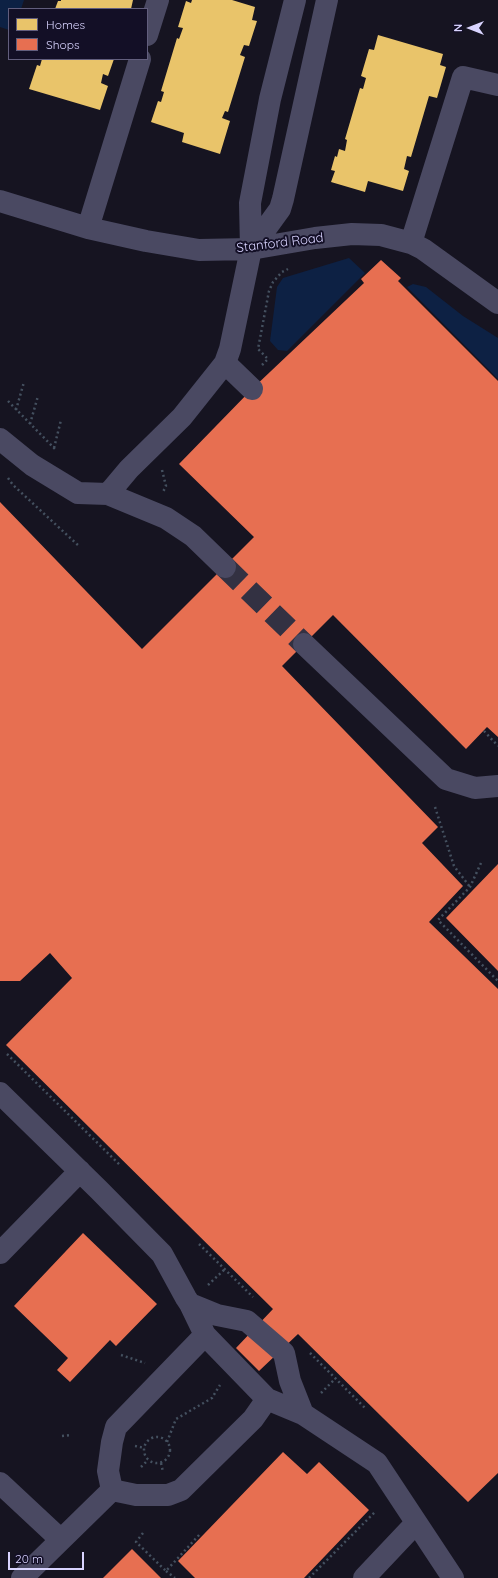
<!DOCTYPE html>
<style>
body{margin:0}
#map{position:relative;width:498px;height:1578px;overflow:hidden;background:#161421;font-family:Quicksand,sans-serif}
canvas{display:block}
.legend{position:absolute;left:8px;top:8px;width:140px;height:52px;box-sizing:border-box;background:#130f26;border:1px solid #625e7d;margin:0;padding:5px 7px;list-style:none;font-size:12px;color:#d9d4ff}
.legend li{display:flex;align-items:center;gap:8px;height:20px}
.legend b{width:20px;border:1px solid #625e7d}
.north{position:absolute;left:450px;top:8px;width:40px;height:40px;-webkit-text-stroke:3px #130f26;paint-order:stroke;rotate:270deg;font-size:11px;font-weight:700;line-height:16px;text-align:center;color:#d9d4ff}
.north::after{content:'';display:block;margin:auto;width:14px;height:18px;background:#d9d4ff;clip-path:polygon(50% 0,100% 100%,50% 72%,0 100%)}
.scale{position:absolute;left:8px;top:1552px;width:76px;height:18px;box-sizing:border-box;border:2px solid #d9d4ff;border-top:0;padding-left:5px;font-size:12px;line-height:14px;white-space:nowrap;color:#d9d4ff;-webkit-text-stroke:3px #130f26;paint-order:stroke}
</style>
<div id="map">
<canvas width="498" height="1578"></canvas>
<ul class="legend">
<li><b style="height:11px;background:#e9c46a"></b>Homes</li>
<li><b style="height:11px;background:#e76f51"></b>Shops</li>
</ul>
<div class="north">N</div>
<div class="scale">20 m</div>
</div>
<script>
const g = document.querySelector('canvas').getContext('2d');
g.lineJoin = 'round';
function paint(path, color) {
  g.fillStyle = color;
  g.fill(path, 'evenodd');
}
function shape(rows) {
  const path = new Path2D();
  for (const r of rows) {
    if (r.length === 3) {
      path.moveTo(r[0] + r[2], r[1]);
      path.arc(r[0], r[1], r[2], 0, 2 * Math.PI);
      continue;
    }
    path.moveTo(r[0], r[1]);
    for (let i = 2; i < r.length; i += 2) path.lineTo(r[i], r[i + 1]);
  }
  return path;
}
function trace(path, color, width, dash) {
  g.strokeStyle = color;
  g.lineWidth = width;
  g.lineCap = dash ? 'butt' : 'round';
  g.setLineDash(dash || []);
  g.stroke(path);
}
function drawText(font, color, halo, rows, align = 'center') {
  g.font = font + ' Quicksand,sans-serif';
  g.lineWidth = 4;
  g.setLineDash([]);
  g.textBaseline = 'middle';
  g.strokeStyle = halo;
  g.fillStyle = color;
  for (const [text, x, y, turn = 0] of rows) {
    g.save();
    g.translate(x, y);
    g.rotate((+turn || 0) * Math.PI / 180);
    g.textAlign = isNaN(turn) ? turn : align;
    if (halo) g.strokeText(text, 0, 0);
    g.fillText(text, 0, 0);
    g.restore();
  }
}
paint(shape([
 [0,0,24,0,21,9,9,9,9,30,0,27],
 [349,258,365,273,287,351,278,350,270,341,277,287,283,278],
 [413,284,426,287,463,316,498,338,498,379,407,287]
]), '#0d2144');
paint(shape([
 [61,0,133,0,131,9,55,9,58,1,61,1],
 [192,0,232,0,255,7,252,20,257,21,249,46,244,45,240,55,245,57,228,112,225,111,222,118,230,121,220,154,182,142,184,133,151,122,158,101,161,102,164,92,161,91,177,38,179,39,183,28,178,27,186,1,191,3],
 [378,35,443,54,440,65,446,67,437,98,429,96,411,157,407,156,404,169,409,171,403,191,368,181,365,192,331,182,335,171,331,170,335,156,337,157,339,149,345,151,347,140,345,139,360,88,363,89,366,78,361,76,369,49,374,50],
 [42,59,114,59,108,76,103,74,101,83,108,86,100,110,29,89,37,65,40,66]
]), '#e9c46a');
paint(shape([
 [381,260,401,278,398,281,498,381,498,737,487,727,466,749,333,615,282,666,438,827,422,843,463,886,429,922,498,989,498,1473,468,1502,298,1334,259,1371,236,1348,273,1309,6,1045,72,978,50,953,20,981,0,981,0,502,142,649,254,537,179,464,252,389,364,283,361,279],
 [498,864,498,971,446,918],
 [83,1233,157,1304,116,1346,110,1340,70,1382,57,1370,68,1358,14,1306],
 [283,1452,307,1474,319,1462,369,1510,304,1578,195,1578,178,1561],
 [132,1549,161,1578,103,1578]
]), '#e76f51');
trace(shape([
 [225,567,304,644]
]), '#333142', 22, [22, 11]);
trace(shape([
 [262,365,268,359,258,349,269,291,273,282,282,272,288,269],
 [8,401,55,449],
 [16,410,24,382],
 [30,424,38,396],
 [54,448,61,420],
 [162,470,166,486,163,492],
 [8,478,13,485,80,547],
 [484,731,498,746],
 [435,807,454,866,470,887],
 [481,863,470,887,438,920,498,981],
 [7,1054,121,1166],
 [199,1244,253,1297],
 [208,1285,225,1269],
 [310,1353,366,1409],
 [121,1355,145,1363],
 [321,1393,335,1379],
 [62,1436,71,1435],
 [157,1450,13],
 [167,1442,176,1419,212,1398,220,1385],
 [135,1446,145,1448],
 [161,1463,163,1472],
 [141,1467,148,1460],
 [143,1533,136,1542,166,1571,200,1534],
 [166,1571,175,1578],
 [309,1578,375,1512]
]), '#44505f', 2.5, [2, 3]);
trace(shape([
 [147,35,158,0],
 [0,201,88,228,146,241,199,250,251,249,315,238,352,234,381,235,411,243,423,249,498,303],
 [88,228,140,59],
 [411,243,463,77,498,85],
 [251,249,280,209,283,199,327,0],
 [225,363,252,389],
 [0,439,32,465,78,493,108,494,129,469,182,417,225,363,230,349,251,249,250,203,270,99,295,0],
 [108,494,166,518,193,536,225,567],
 [304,644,446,779,475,788,498,786],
 [0,1093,99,1190,162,1254,186,1298,190,1304,205,1335,267,1399,303,1414,377,1463,453,1578],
 [0,1253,80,1171],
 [190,1304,217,1315,247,1321,284,1353,290,1381,303,1414],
 [0,1483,60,1539],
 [112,1490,136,1495,168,1495,181,1490,253,1419,267,1399],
 [112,1490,108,1471,112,1442,116,1427,205,1335],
 [22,1578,112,1490],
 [364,1578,416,1523]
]), '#4a4962', 22);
drawText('13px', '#d9d4ff', '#130f26', [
 ["Stanford Road",280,243,-7]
]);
</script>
